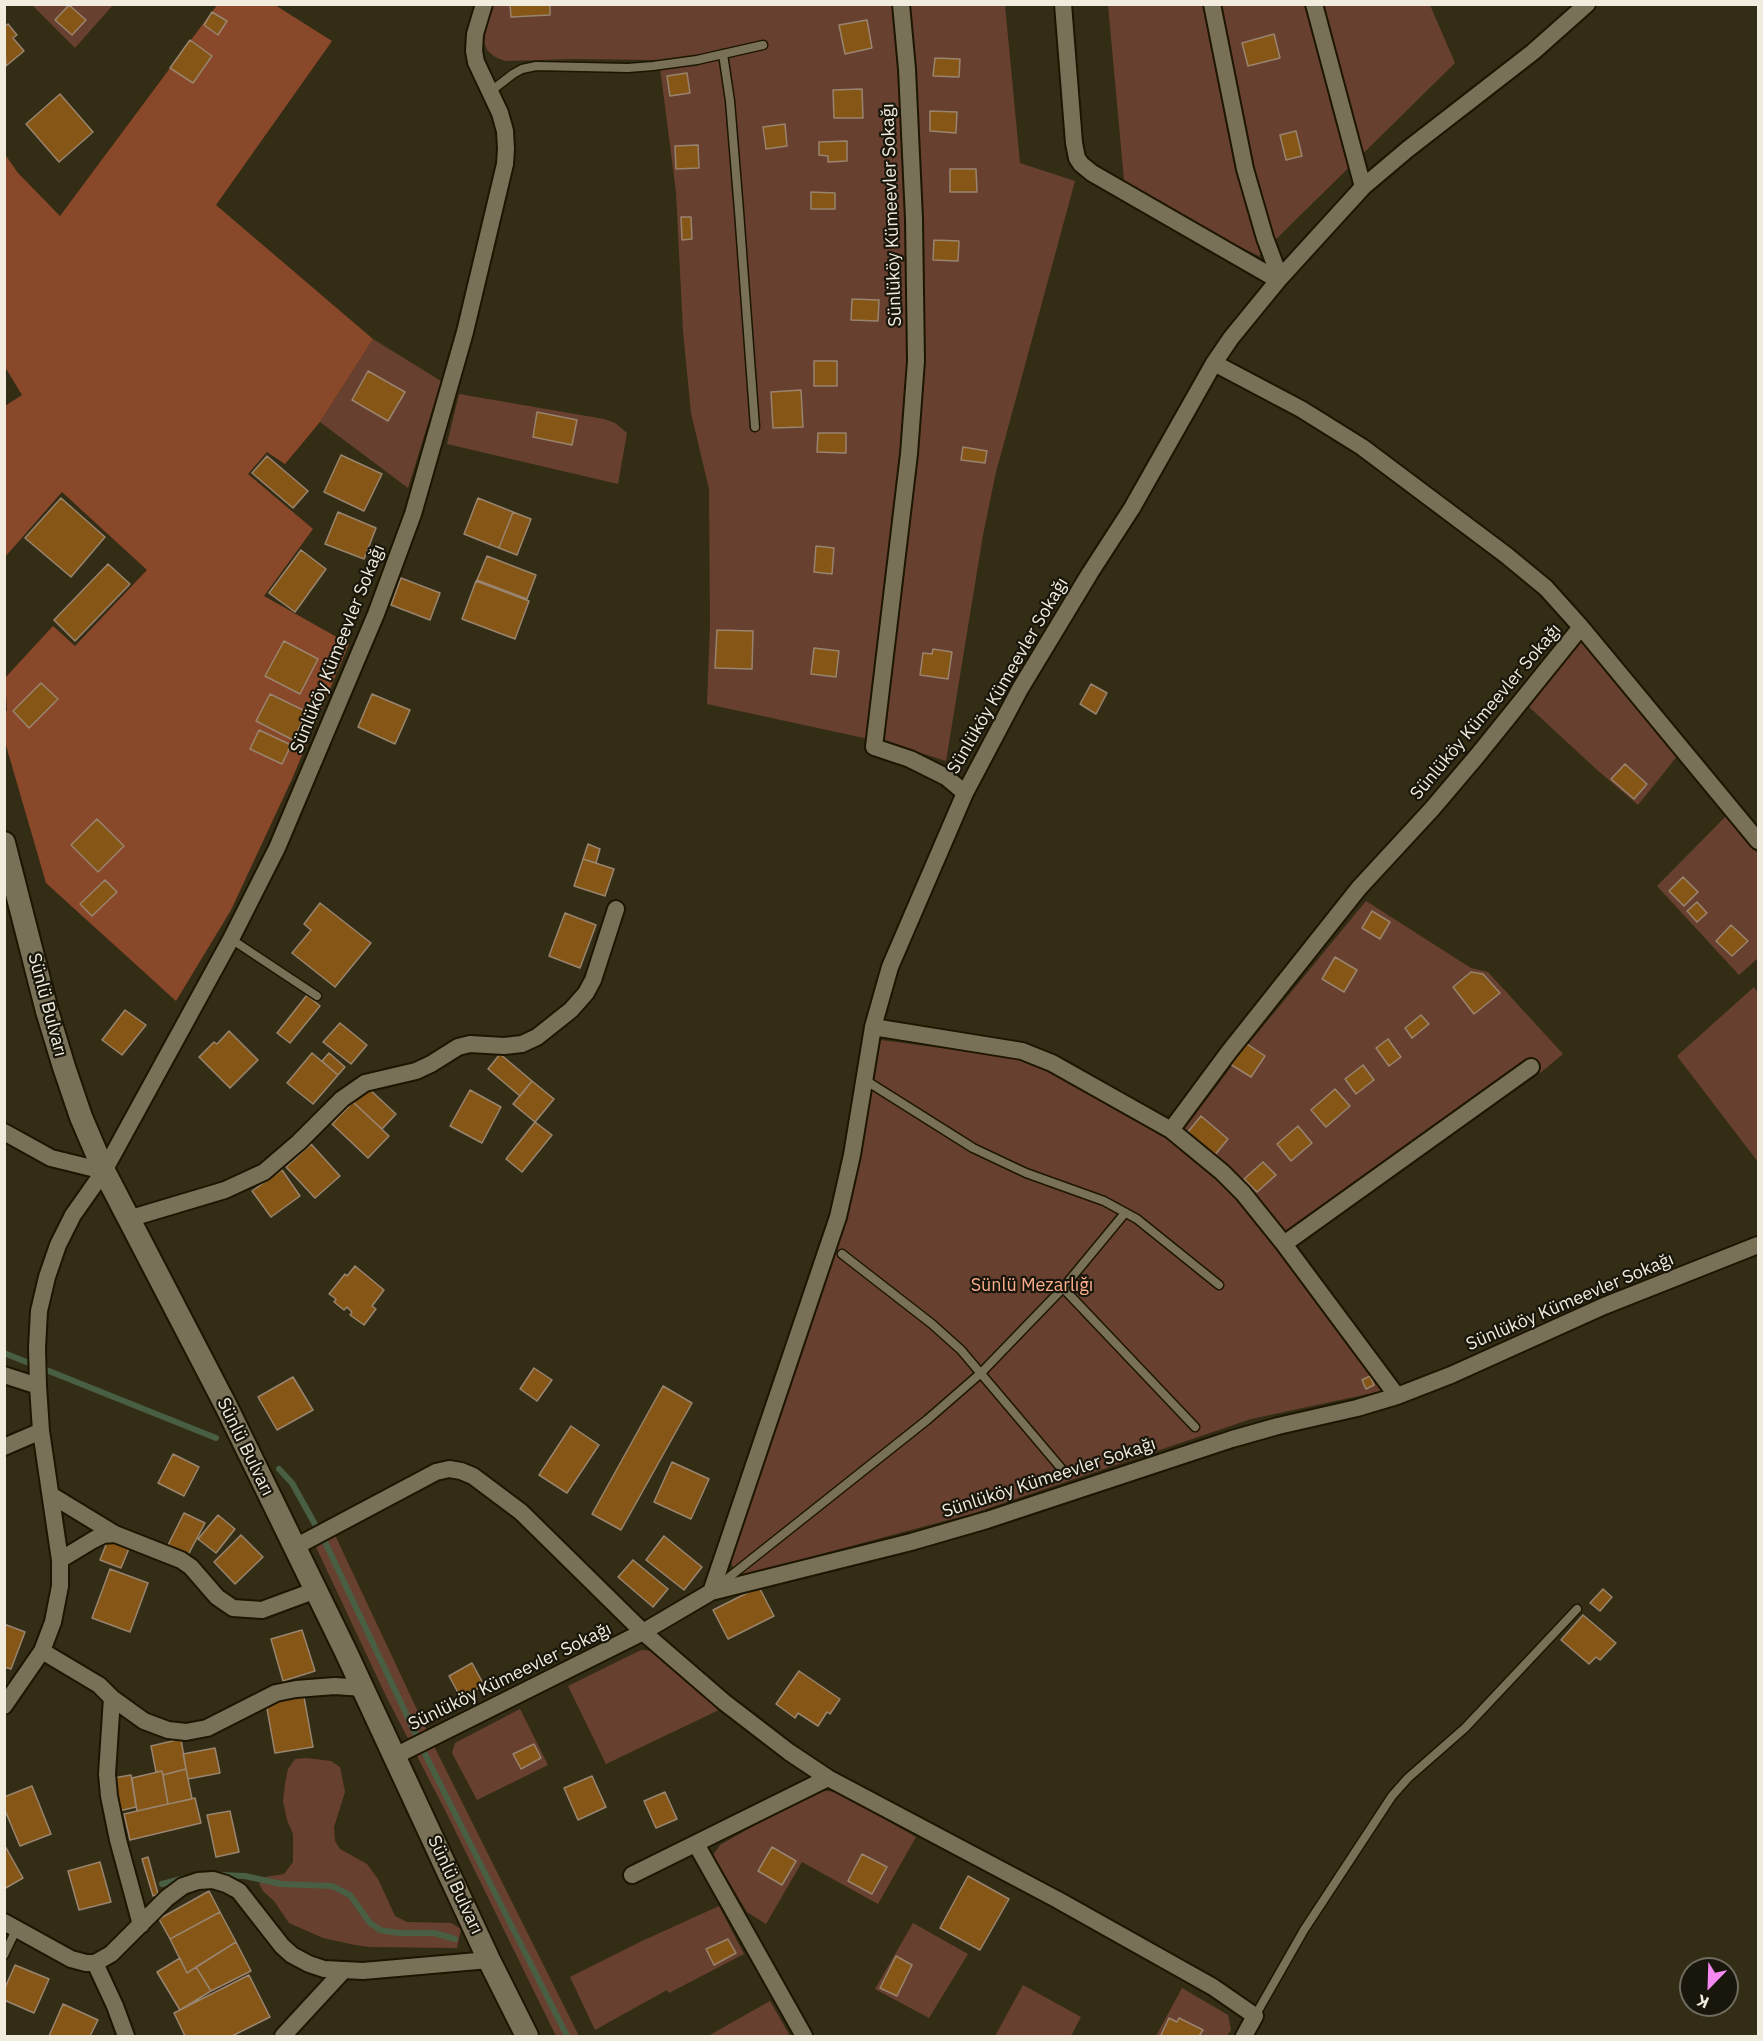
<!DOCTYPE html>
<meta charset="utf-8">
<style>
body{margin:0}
#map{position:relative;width:1763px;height:2041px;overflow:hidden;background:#342d15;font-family:"IBM Plex Sans",sans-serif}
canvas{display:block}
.frame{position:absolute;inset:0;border:6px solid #f1ecde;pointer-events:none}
.north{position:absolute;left:1679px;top:1957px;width:60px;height:60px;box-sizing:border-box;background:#19160b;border:2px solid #6f6c5f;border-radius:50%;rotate:203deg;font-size:16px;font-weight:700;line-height:24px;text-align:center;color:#f1ecde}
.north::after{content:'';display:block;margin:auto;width:21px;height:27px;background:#f589ef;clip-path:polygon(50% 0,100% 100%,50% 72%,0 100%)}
</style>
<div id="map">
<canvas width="1763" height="2041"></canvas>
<div class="frame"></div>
<div class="north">K</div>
</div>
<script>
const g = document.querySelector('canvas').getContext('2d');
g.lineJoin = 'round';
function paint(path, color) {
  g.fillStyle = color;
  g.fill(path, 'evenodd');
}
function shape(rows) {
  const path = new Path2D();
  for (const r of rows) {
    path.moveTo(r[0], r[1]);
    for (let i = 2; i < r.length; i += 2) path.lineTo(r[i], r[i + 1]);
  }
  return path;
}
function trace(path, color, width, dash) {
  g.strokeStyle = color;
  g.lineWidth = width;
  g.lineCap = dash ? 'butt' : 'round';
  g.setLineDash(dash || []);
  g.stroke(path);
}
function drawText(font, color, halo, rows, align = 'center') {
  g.font = font + ' "IBM Plex Sans",sans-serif';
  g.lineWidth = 4.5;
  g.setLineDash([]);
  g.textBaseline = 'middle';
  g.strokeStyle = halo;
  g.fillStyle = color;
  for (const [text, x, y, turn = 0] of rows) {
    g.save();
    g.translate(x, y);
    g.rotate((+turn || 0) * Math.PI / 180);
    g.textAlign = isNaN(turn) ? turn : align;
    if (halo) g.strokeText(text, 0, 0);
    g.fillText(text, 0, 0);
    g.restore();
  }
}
paint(shape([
 [32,5,113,5,75,48],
 [493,5,1005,5,1020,163,1075,181,996,472,983,535,946,761,884,741,864,738,707,704,710,625,709,489,691,413,683,331,676,192,659,60,573,59,505,61,495,57,487,50,484,42,485,31],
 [1108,5,1430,5,1455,63,1259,256,1125,191],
 [373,339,441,381,408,488,320,422],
 [459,394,604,419,615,423,627,433,618,484,447,444],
 [1582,640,1678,755,1638,805,1596,769,1527,705],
 [1728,814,1758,854,1758,958,1739,975,1657,886],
 [1366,901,1471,968,1488,972,1563,1054,1540,1073,1529,1059,1284,1235,1182,1132,1250,1042],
 [1754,987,1758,993,1758,1162,1677,1056],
 [881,1040,1024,1059,1049,1069,1112,1104,1164,1136,1230,1190,1372,1372,1382,1391,1251,1419,974,1513,736,1577,731,1562,769,1441,844,1224,857,1173],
 [335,1535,436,1750,579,2036,556,2036,448,1816,386,1696,316,1547],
 [641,1650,655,1651,721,1709,606,1764,568,1686],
 [520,1709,548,1765,477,1800,452,1753,455,1743],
 [307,1758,331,1761,340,1767,345,1792,334,1827,335,1841,340,1849,367,1864,378,1879,395,1916,407,1922,451,1923,461,1929,457,1948,370,1947,355,1945,323,1938,289,1923,274,1901,263,1891,259,1884,265,1877,284,1874,293,1862,293,1834,287,1820,283,1801,285,1784,288,1769,295,1759],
 [817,1790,837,1792,916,1837,878,1904,802,1862,766,1924,747,1912,713,1855,720,1845],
 [719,1906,744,1954,669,1993,667,1990,595,2030,570,1977,642,1941],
 [913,1923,968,1954,929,2018,875,1989],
 [1023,1985,1081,2017,1071,2036,995,2036],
 [1182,1988,1228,2015,1231,2030,1227,2036,1156,2036],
 [770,2001,790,2036,708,2036]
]), '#684030');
paint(shape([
 [217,5,275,5,332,41,216,205,373,339,320,422,285,464,267,452,248,474,313,529,264,596,349,644,292,779,231,910,176,1001,46,883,5,742,5,713,7,710,5,678,53,626,75,646,147,570,62,492,5,557,5,406,22,395,5,367,4,153,18,173,60,216]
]), '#8a482b');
trace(shape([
 [4,1353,216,1438],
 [279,1469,292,1483,326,1544,427,1758,567,2036],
 [219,1875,245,1876,281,1884,332,1886,350,1895,370,1923,380,1930,399,1933,434,1933,455,1939],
 [162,1884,185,1878]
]), '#485f43', 6);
const building = shape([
 [510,4,550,4,550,15,511,17,510,4],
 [69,5,86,20,72,35,55,20,69,5],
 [212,12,227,21,218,35,204,25,212,12],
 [867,20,872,48,845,54,839,25,867,20],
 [8,24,17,35,13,38,24,51,6,66,4,27,8,24],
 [1274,34,1280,58,1248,66,1242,43,1274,34],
 [190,40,212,56,193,83,170,68,190,40],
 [935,58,960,59,959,77,933,76,935,58],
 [687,73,690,93,670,96,667,76,687,73],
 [862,89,863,118,834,118,833,90,862,89],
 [60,94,93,132,59,162,26,124,60,94],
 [930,111,957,112,956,133,930,131,930,111],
 [785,124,787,146,766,149,763,127,785,124],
 [1296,131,1302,156,1286,160,1280,135,1296,131],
 [847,141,847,161,828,162,828,156,819,155,819,142,847,141],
 [698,145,699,168,676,169,675,146,698,145],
 [950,169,976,169,977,192,950,192,950,169],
 [811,192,835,193,835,209,811,209,811,192],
 [681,217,691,217,692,239,682,240,681,217],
 [934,240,959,241,958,261,933,260,934,240],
 [852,299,879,300,878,321,851,320,852,299],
 [814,361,837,361,837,386,814,386,814,361],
 [368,371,405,392,388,421,352,400,368,371],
 [801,390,803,427,773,428,771,392,801,390],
 [537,412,577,420,572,445,533,437,537,412],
 [818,433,846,433,846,453,817,452,818,433],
 [963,447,987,451,985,463,961,460,963,447],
 [341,455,382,474,364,511,324,492,341,455],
 [267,456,308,491,293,508,252,473,267,456],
 [61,498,105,537,71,577,25,538,61,498],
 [478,498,513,512,499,548,464,534,478,498],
 [338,512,376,528,364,559,325,544,338,512],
 [513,512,531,519,517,555,499,548,513,512],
 [816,546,834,548,832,574,814,572,816,546],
 [301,550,326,569,295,612,269,593,301,550],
 [487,556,536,575,527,599,477,580,487,556],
 [108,564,130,584,75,641,54,620,108,564],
 [401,578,440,593,430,620,391,605,401,578],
 [476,581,529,601,515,639,462,619,476,581],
 [717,630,753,631,752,669,715,668,717,630],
 [284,641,318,659,300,694,265,676,284,641],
 [814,648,839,651,836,677,811,674,814,648],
 [933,649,952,652,948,679,920,675,923,653,932,654,933,649],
 [41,683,58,699,29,728,13,711,41,683],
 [1091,684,1107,693,1096,714,1080,704,1091,684],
 [270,694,307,712,293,740,256,721,270,694],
 [372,694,410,710,395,744,358,727,372,694],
 [259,730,291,745,282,764,250,749,259,730],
 [1625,764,1647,784,1634,799,1611,779,1625,764],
 [97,819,124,846,98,872,71,845,97,819],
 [588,844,600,849,596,863,583,859,588,844],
 [583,859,614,869,605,896,574,886,583,859],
 [1683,877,1698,892,1684,906,1669,891,1683,877],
 [105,880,117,892,92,916,80,904,105,880],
 [1697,902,1707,913,1697,922,1687,911,1697,902],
 [320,903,371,943,335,987,292,953,311,930,304,924,320,903],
 [1372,911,1390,922,1380,939,1362,928,1372,911],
 [565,913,596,925,580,968,549,956,565,913],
 [1731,925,1748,941,1732,956,1716,941,1731,925],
 [1335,957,1357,970,1344,992,1322,979,1335,957],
 [1471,972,1483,974,1500,993,1474,1014,1453,987,1471,972],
 [307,995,320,1006,290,1043,277,1033,307,995],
 [125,1010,146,1025,122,1055,102,1040,125,1010],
 [1421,1015,1429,1024,1412,1038,1405,1028,1421,1015],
 [340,1023,367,1045,351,1064,323,1042,340,1023],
 [229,1031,258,1060,230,1088,199,1057,214,1042,217,1044,229,1031],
 [1388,1039,1401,1057,1389,1066,1376,1048,1388,1039],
 [1244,1042,1265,1056,1251,1077,1230,1064,1244,1042],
 [312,1053,338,1075,313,1104,287,1083,312,1053],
 [329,1053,345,1067,338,1075,322,1061,329,1053],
 [500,1054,532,1081,520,1096,488,1069,500,1054],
 [1363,1065,1374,1080,1356,1094,1345,1079,1363,1065],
 [532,1081,554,1099,535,1122,513,1104,532,1081],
 [367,1087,396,1114,382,1129,353,1102,367,1087],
 [1335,1089,1350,1106,1326,1127,1311,1110,1335,1089],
 [470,1090,501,1107,482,1143,450,1126,470,1090],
 [353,1102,389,1136,368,1158,332,1124,353,1102],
 [1201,1116,1228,1139,1214,1156,1187,1133,1201,1116],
 [535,1122,552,1135,522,1172,506,1159,535,1122],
 [1298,1126,1312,1143,1291,1161,1277,1144,1298,1126],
 [311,1144,340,1176,315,1198,286,1167,311,1144],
 [1263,1162,1276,1175,1257,1192,1244,1179,1263,1162],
 [282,1170,300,1196,271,1217,252,1191,282,1170],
 [355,1266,384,1290,372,1306,376,1309,364,1325,350,1315,352,1312,347,1307,344,1310,334,1302,336,1299,329,1294,345,1274,347,1276,355,1266],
 [534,1368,552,1380,537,1401,520,1389,534,1368],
 [1370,1376,1374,1385,1366,1389,1362,1380,1370,1376],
 [293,1377,313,1410,277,1430,258,1397,293,1377],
 [663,1386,692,1403,621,1530,592,1514,663,1386],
 [571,1426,599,1445,567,1493,539,1475,571,1426],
 [173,1454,199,1467,184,1496,158,1483,173,1454],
 [672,1462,709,1479,691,1519,654,1502,672,1462],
 [184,1513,205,1523,188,1555,168,1545,184,1513],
 [218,1515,235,1529,216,1553,198,1539,218,1515],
 [241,1535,263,1557,235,1584,214,1562,241,1535],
 [664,1536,702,1567,684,1590,646,1560,664,1536],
 [109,1537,130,1546,121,1568,100,1560,109,1537],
 [633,1560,668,1589,653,1607,618,1577,633,1560],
 [110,1569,148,1583,130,1632,92,1618,110,1569],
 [759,1587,774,1616,728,1639,713,1610,759,1587],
 [1603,1589,1612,1597,1600,1611,1590,1603,1603,1589],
 [1583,1615,1616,1643,1600,1660,1596,1657,1589,1664,1561,1640,1583,1615],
 [4,1624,25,1632,11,1669,4,1667,4,1624],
 [302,1630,315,1671,283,1681,271,1639,302,1630],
 [472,1663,484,1685,461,1698,449,1676,472,1663],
 [799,1671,840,1699,830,1714,827,1712,818,1726,798,1713,795,1718,776,1704,799,1671],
 [304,1697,313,1747,275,1753,266,1703,304,1697],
 [181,1739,186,1769,163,1775,162,1771,156,1772,151,1746,181,1739],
 [534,1744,541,1758,521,1769,513,1754,534,1744],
 [215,1748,220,1773,188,1779,183,1754,215,1748],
 [186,1769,192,1799,168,1804,163,1775,186,1769],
 [162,1771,168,1804,137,1811,132,1778,162,1771],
 [131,1775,136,1807,119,1811,113,1778,131,1775],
 [592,1776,606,1807,578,1820,564,1788,592,1776],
 [32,1786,51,1834,20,1846,4,1808,4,1797,32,1786],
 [665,1792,677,1819,656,1828,644,1801,665,1792],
 [195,1798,201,1823,130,1840,124,1814,195,1798],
 [230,1811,239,1852,216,1857,207,1815,230,1811],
 [5,1846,23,1878,4,1889,4,1847,5,1846],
 [772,1847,796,1861,782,1885,758,1871,772,1847],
 [862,1854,887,1867,872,1894,848,1881,862,1854],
 [148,1857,158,1894,153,1896,142,1859,148,1857],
 [100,1862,111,1902,79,1910,68,1871,100,1862],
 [968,1876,1009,1899,980,1950,940,1928,968,1876],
 [209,1891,220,1912,170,1939,159,1919,209,1891],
 [220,1912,236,1942,187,1973,170,1939,220,1912],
 [728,1939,736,1953,714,1965,706,1949,728,1939],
 [236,1942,251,1971,211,1991,196,1967,236,1942],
 [896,1956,912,1965,897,1996,880,1988,896,1956],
 [180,1958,187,1973,196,1967,211,1991,180,2010,157,1972,180,1958],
 [15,1965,49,1979,34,2013,4,2000,4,1990,15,1965],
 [249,1975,270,2017,232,2036,185,2036,174,2013,249,1975],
 [63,2004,98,2020,90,2036,49,2036,63,2004],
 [1169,2018,1177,2022,1179,2018,1203,2030,1199,2036,1164,2036,1161,2035,1169,2018]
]);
paint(building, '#865616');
trace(building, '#98846f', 1.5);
const lane = shape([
 [723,54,730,101,739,211,755,427],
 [491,91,513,74,522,69,536,66,628,68,653,66,697,60,763,45],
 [231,939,317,996],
 [865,1080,973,1148,1026,1173,1104,1201,1137,1219,1219,1285],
 [842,1254,932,1324,961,1350,1066,1474],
 [1063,1288,1195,1427],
 [718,1586,927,1420,981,1373,1063,1288,1125,1213],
 [4,1955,17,1928],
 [1255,2016,1304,1930,1392,1796,1408,1778,1465,1728,1577,1609]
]);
const street = shape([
 [901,4,907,69,914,219,916,361,909,454,874,747,910,759,946,777,965,793],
 [1063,4,1074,143,1077,158,1081,164,1092,173,1278,280],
 [1212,4,1245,169,1265,238,1280,278],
 [1314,4,1363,187],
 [1214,363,1301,409,1362,447,1506,555,1546,588,1581,627,1758,841],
 [873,1027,1022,1051,1052,1063,1171,1130,1222,1172,1243,1193,1284,1244,1397,1396],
 [1171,1130,1228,1053,1359,888,1432,809,1477,756,1581,627],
 [4,1132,51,1158,104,1171],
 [128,1219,225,1190,264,1172,299,1142,342,1099,365,1083,416,1071,431,1064,458,1047,470,1044,504,1046,522,1044,537,1037,571,1010,586,993,593,980,616,909],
 [1284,1244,1531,1067],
 [4,1375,38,1386],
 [4,1447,41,1431],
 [51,1495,115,1534],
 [295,1547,436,1472,449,1469,461,1471,473,1476,521,1512,643,1632,724,1702,789,1752,828,1778,1058,1900,1213,1987,1255,2016,1244,2036],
 [60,1560,93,1540,103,1535,115,1534,181,1560,191,1567,217,1597,233,1608,262,1610,316,1590],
 [711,1592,838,1217,852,1155,873,1027,890,967,965,793,1020,689,1090,573,1132,508,1214,363,1231,338,1280,278,1363,187,1408,149,1533,52,1587,4],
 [42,1651,99,1685,112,1698,144,1721,168,1730,186,1732,207,1728,276,1693,296,1689,335,1686,363,1688],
 [112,1698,107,1774,109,1796,118,1840,141,1925],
 [4,1706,42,1651,53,1622,60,1586,60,1560,41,1431,38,1386,37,1348,39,1311,47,1277,58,1245,73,1215,104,1171,231,939,277,848,376,614,413,514,465,332,505,164,506,149,505,131,500,113,476,62,474,51,475,34,484,4],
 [395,1756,643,1632,711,1592,911,1542,987,1520,1232,1439,1278,1426,1357,1408,1397,1396,1451,1375,1604,1306,1758,1245],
 [696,1844,804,2036],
 [632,1875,828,1778],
 [4,1922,71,1959,86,1963,95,1963,111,1954,167,1898,183,1886,198,1881,213,1880,226,1884,239,1891,282,1946,292,1955,309,1964,324,1969,363,1971,489,1960],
 [95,1963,115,2006,126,2036],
 [283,2036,343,1971]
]);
const secondary = shape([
 [4,843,47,1011,64,1067,81,1117,104,1171,226,1406,345,1650,489,1960,527,2036]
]);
trace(lane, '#1c1501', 11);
trace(street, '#1c1501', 20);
trace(secondary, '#1c1501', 26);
trace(lane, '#797157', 8);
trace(street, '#797157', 16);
trace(secondary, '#797157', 22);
drawText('18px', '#f1ecde', '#19160b', [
 ["Sünlüköy Kümeevler Sokağı",892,215,-92],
 ["Sünlüköy Kümeevler Sokağı",338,649,-68],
 ["Sünlüköy Kümeevler Sokağı",1008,676,-60],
 ["Sünlüköy Kümeevler Sokağı",1486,712,-50],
 ["Sünlü Bulvarı",47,1005,75],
 ["Sünlüköy Kümeevler Sokağı",1570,1302,-23],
 ["Sünlü Bulvarı",245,1447,64],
 ["Sünlüköy Kümeevler Sokağı",1049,1478,-18],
 ["Sünlüköy Kümeevler Sokağı",510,1677,-26],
 ["Sünlü Bulvarı",455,1885,65]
]);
drawText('18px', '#fcad8c', '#19160b', [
 ["Sünlü Mezarlığı",1032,1286]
]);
</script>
